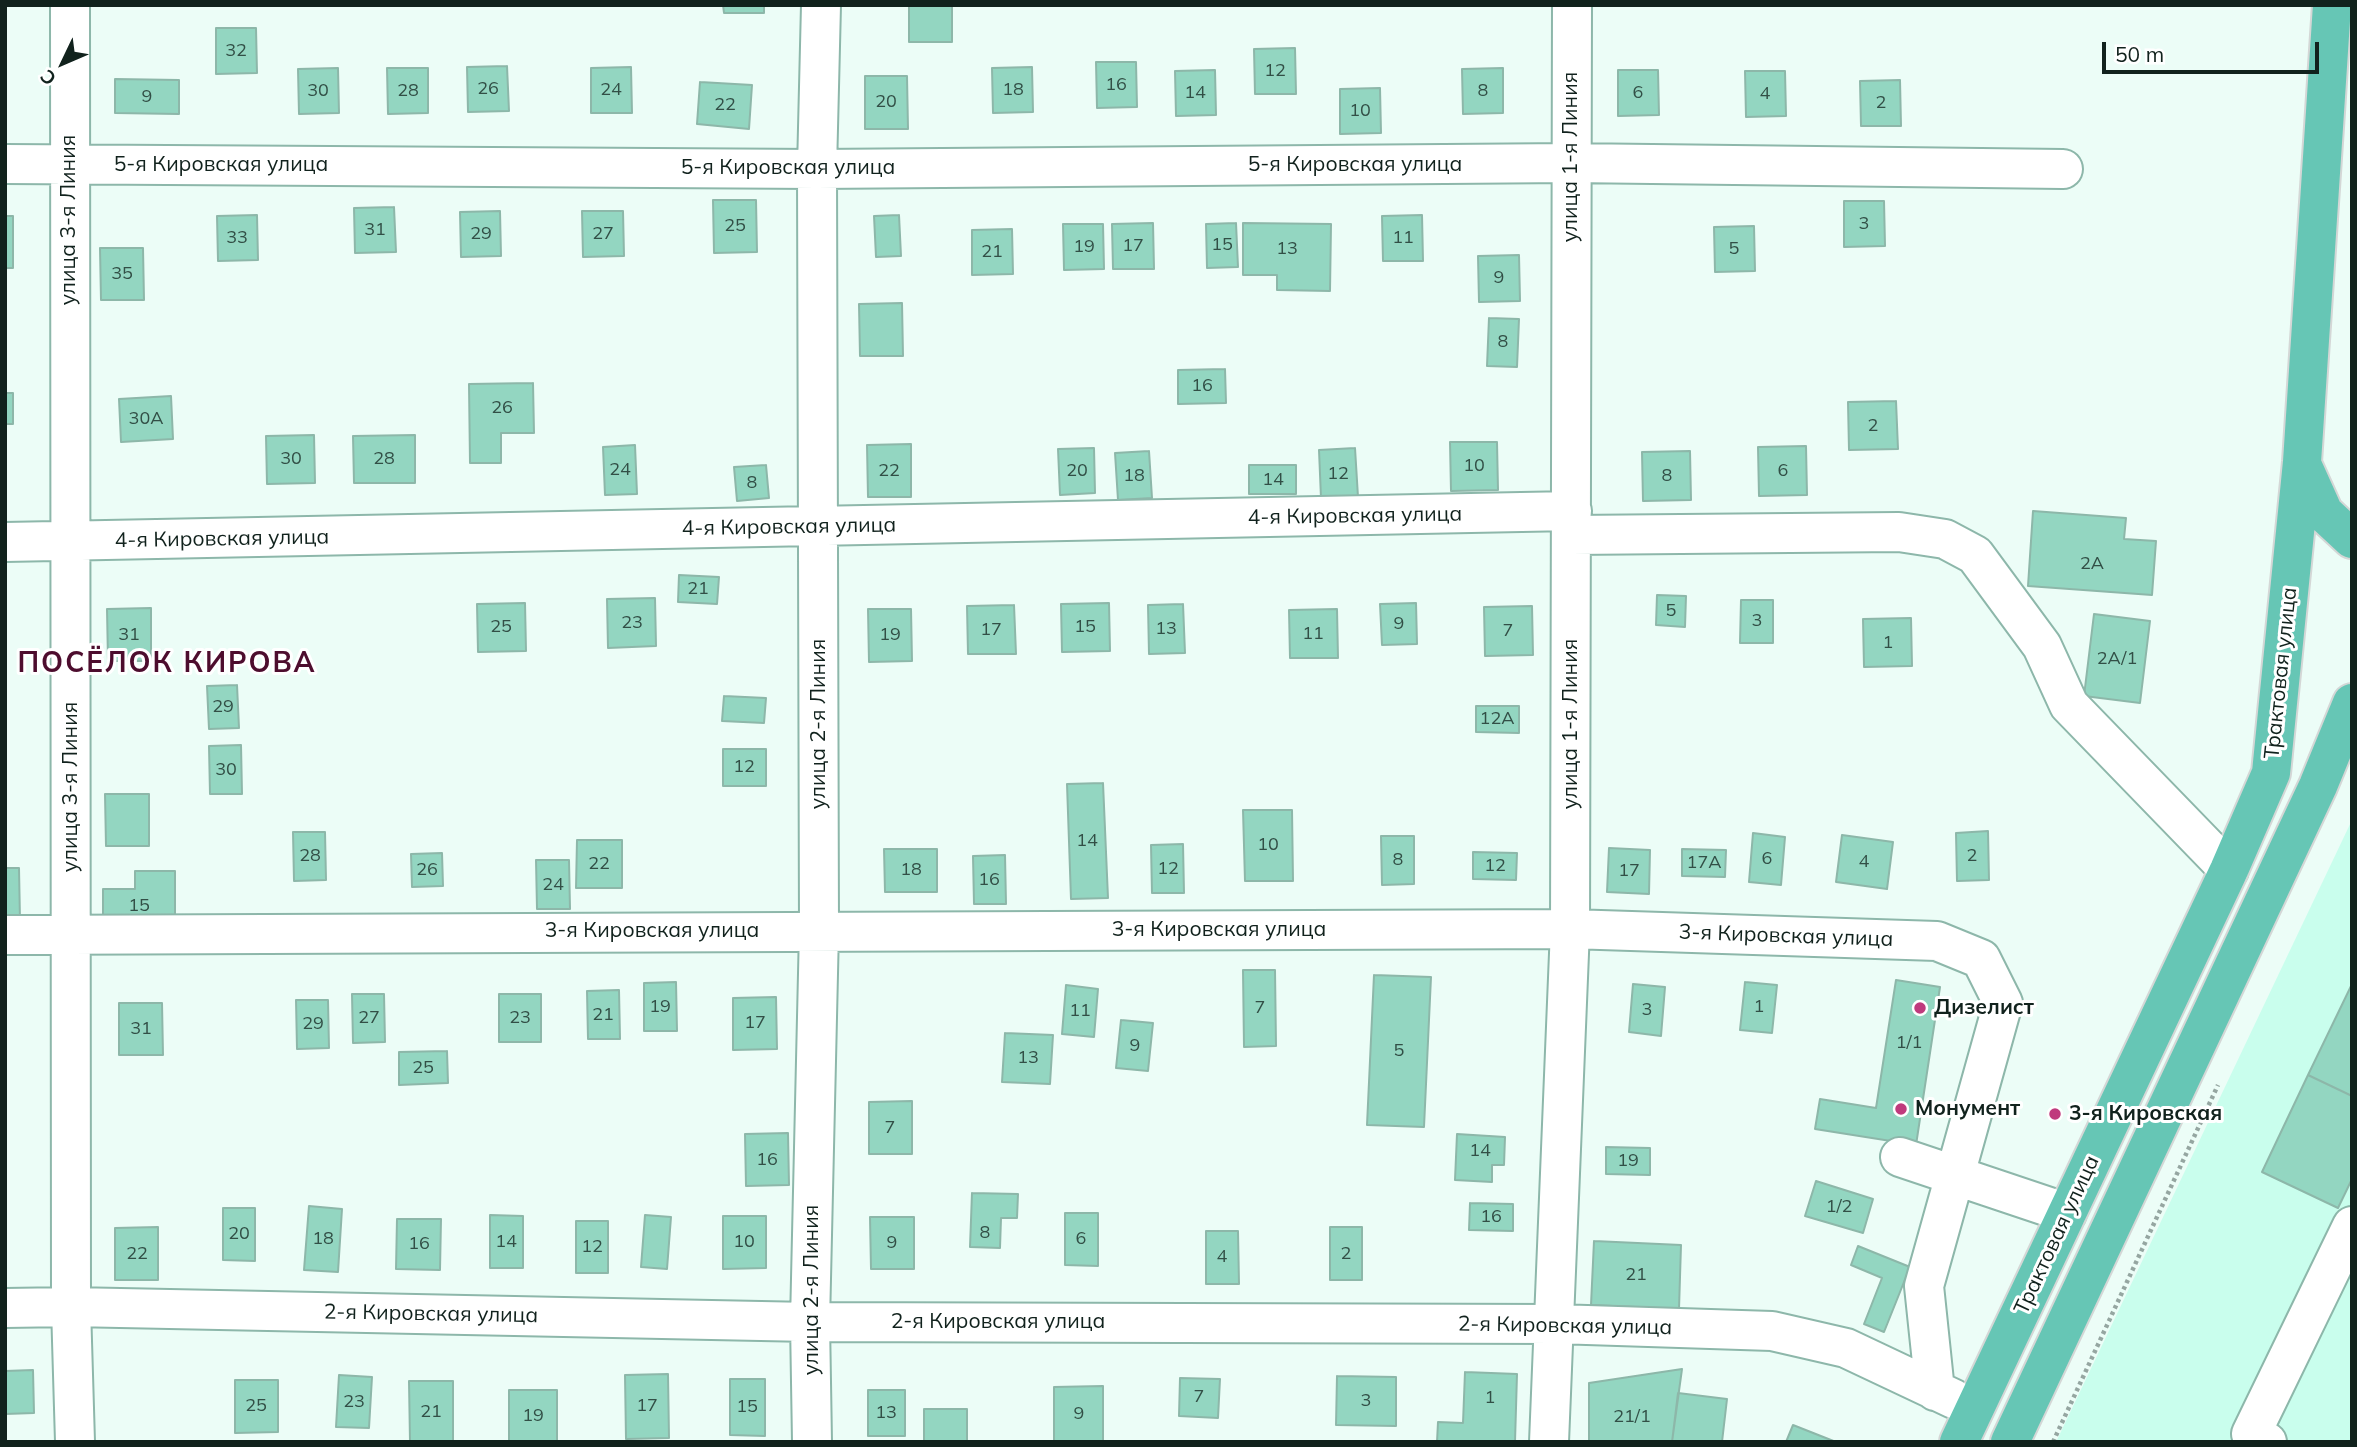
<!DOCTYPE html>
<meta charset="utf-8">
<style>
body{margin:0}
#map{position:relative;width:2357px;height:1447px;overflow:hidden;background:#ecfdf7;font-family:Mulish,sans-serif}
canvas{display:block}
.frame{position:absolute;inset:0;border:7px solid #11221d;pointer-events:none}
.north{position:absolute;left:28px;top:28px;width:70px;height:70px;-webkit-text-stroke:5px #fff;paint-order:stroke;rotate:226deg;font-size:19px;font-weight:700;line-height:28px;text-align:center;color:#11221d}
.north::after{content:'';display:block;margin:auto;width:24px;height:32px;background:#11221d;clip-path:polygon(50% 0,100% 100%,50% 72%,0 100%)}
.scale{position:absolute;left:2102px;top:42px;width:217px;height:32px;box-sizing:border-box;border:4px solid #11221d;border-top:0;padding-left:9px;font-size:21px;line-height:24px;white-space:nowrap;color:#11221d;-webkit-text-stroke:5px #fff;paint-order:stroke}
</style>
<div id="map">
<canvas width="2357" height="1447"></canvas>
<div class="frame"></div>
<div class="north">С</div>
<div class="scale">50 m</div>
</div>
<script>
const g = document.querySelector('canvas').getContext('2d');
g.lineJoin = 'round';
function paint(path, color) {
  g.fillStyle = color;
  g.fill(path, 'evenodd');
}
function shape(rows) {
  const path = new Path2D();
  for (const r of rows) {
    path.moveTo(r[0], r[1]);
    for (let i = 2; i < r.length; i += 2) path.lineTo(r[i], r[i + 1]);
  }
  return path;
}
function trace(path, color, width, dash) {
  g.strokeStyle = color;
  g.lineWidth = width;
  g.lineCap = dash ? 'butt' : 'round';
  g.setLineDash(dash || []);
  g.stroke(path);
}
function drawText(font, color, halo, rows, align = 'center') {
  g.font = font + ' Mulish,sans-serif';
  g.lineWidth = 6;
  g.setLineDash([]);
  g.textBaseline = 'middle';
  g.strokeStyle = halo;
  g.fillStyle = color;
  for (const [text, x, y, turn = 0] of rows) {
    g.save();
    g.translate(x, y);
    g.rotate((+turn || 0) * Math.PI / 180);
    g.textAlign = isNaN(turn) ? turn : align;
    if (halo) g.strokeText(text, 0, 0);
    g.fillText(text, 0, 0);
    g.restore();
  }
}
paint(shape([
 [2352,820,2352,1442,2056,1442]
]), '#c9feed');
const building = shape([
 [723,5,764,5,764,13,724,13,723,5],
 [909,5,952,5,952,42,909,42,909,5],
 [216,28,256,28,257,73,216,74,216,28],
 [1295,48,1296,94,1255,94,1254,49,1295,48],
 [1096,62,1136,62,1137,107,1097,108,1096,62],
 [507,66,509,111,468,112,467,67,507,66],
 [631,67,632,113,591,113,591,68,631,67],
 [1032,67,1033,112,993,113,992,68,1032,67],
 [338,68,339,113,299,114,298,69,338,68],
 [387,68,428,68,428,113,388,114,387,68],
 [1503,68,1503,113,1463,114,1462,69,1503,68],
 [1215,70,1216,115,1176,116,1175,71,1215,70],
 [1618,70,1658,70,1659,115,1618,116,1618,70],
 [1745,71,1785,71,1786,116,1746,117,1745,71],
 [865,76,907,76,908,129,865,129,865,76],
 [115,79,179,80,179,114,115,113,115,79],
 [1900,80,1901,126,1861,126,1860,81,1900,80],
 [700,82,752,85,749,129,697,124,700,82],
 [1380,88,1381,133,1340,134,1340,89,1380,88],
 [713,200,756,200,757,252,714,253,713,200],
 [1844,201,1884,201,1885,246,1844,247,1844,201],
 [394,207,396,252,355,253,354,208,394,207],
 [500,211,501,256,461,257,460,212,500,211],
 [582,211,623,211,624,256,583,257,582,211],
 [257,215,258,260,218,261,217,216,257,215],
 [899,215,901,256,876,257,874,216,899,215],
 [1422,215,1423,261,1383,261,1382,216,1422,215],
 [5,216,13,216,13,268,5,268,5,216],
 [1153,223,1154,269,1113,269,1112,224,1153,223],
 [1236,223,1238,267,1207,268,1206,224,1236,223],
 [1243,223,1331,224,1330,291,1277,290,1277,275,1243,275,1243,223],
 [1063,224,1103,224,1104,269,1064,270,1063,224],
 [1754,226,1755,271,1715,272,1714,227,1754,226],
 [1012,229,1013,274,972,275,972,230,1012,229],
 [100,248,143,248,144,300,101,300,100,248],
 [1519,255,1520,301,1479,302,1478,256,1519,255],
 [902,303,903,356,860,356,859,304,902,303],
 [1489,318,1519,319,1517,367,1487,366,1489,318],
 [1225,369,1226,403,1178,404,1178,370,1225,369],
 [533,383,534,433,501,433,501,463,470,463,469,384,533,383],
 [5,393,13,393,13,424,5,424,5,393],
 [171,396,173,439,121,442,119,399,171,396],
 [1896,401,1898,449,1849,450,1848,402,1896,401],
 [314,435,315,483,267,484,266,436,314,435],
 [415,435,415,483,354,483,353,436,415,435],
 [1450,442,1497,442,1498,490,1451,491,1450,442],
 [911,444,911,497,868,497,867,445,911,444],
 [635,445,637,494,605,495,603,447,635,445],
 [1806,446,1807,495,1759,496,1758,447,1806,446],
 [1094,448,1095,493,1060,495,1058,449,1094,448],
 [1355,448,1358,497,1321,498,1319,450,1355,448],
 [1149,451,1152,498,1118,500,1115,453,1149,451],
 [1690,451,1691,500,1643,501,1642,452,1690,451],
 [766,465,769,498,737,501,734,467,766,465],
 [1249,465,1296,465,1296,494,1249,494,1249,465],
 [2033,511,2126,518,2124,539,2156,541,2152,595,2028,586,2033,511],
 [679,575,719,577,717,604,678,602,679,575],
 [1657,595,1686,596,1685,627,1656,625,1657,595],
 [655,598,656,646,608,648,607,599,655,598],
 [1741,600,1773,600,1773,643,1740,643,1741,600],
 [525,603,526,651,478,652,477,604,525,603],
 [1109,603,1110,651,1062,652,1061,604,1109,603],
 [1416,603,1417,644,1382,645,1380,604,1416,603],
 [1183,604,1185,653,1149,654,1148,605,1183,604],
 [1014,605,1016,654,968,654,967,606,1014,605],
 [1532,606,1533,655,1485,656,1484,607,1532,606],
 [151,608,151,661,108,661,107,609,151,608],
 [868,609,911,609,912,661,869,662,868,609],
 [1337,609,1338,658,1290,658,1289,610,1337,609],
 [2094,614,2150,621,2140,703,2084,696,2094,614],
 [1911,618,1912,666,1864,667,1863,619,1911,618],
 [237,685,239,728,209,729,207,686,237,685],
 [724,696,766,698,764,723,722,721,724,696],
 [1476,706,1519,706,1519,733,1476,732,1476,706],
 [241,745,242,794,210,794,209,746,241,745],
 [723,749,766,749,766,786,723,786,723,749],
 [1103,783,1108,898,1071,899,1067,784,1103,783],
 [105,794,149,794,149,846,106,846,105,794],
 [1243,810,1292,810,1293,881,1245,881,1243,810],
 [1988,831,1989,880,1957,881,1956,833,1988,831],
 [293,832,325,832,326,880,294,881,293,832],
 [1753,833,1785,837,1781,885,1749,882,1753,833],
 [1842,835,1893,842,1887,889,1836,882,1842,835],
 [1381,836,1414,836,1414,884,1382,885,1381,836],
 [577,840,622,840,622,888,576,888,577,840],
 [1183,844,1184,893,1152,893,1151,845,1183,844],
 [1609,848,1650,850,1649,894,1607,892,1609,848],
 [884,849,937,849,937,892,885,892,884,849],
 [1682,849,1726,850,1725,877,1682,876,1682,849],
 [1473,852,1517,853,1516,880,1473,879,1473,852],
 [442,853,443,886,412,887,411,854,442,853],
 [1005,855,1006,904,974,904,973,856,1005,855],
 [536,860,569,860,570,909,537,909,536,860],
 [5,868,19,868,20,921,5,921,5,868],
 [135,871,175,871,175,923,103,923,103,889,135,889,135,871],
 [1243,970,1275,970,1276,1046,1244,1047,1243,970],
 [1374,975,1431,977,1424,1127,1367,1125,1374,975],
 [1896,980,1940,987,1916,1145,1815,1129,1820,1099,1876,1108,1896,980],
 [676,982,677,1031,644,1031,644,983,676,982],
 [1745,982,1777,985,1772,1033,1740,1030,1745,982],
 [1633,984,1665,987,1661,1036,1629,1032,1633,984],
 [2352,984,2352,1096,2308,1075,2352,984],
 [1066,985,1098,989,1094,1037,1062,1034,1066,985],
 [619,990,620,1039,588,1039,587,991,619,990],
 [352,994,384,994,385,1042,353,1043,352,994],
 [499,994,541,994,541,1042,499,1042,499,994],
 [776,997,777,1049,733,1050,733,998,776,997],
 [296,1000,328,1000,329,1048,297,1049,296,1000],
 [119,1003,162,1003,163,1055,119,1055,119,1003],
 [1121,1020,1153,1023,1148,1071,1116,1068,1121,1020],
 [1005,1033,1053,1035,1050,1084,1002,1082,1005,1033],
 [447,1051,448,1083,399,1085,399,1052,447,1051],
 [2308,1075,2352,1096,2352,1179,2338,1208,2262,1172,2308,1075],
 [912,1101,912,1154,869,1154,869,1102,912,1101],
 [788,1133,789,1185,746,1186,745,1134,788,1133],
 [1457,1134,1505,1137,1504,1165,1492,1165,1492,1182,1455,1180,1457,1134],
 [1606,1147,1650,1148,1650,1175,1606,1174,1606,1147],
 [1816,1181,1873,1199,1863,1233,1805,1216,1816,1181],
 [972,1193,1018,1194,1017,1218,1001,1218,1000,1248,970,1247,972,1193],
 [1470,1203,1513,1204,1513,1231,1469,1230,1470,1203],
 [309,1206,342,1209,338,1272,304,1270,309,1206],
 [223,1208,255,1208,255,1261,223,1260,223,1208],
 [1065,1213,1098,1213,1098,1266,1065,1265,1065,1213],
 [490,1215,523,1216,523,1268,490,1268,490,1215],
 [645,1215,671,1217,667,1269,641,1267,645,1215],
 [723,1216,766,1216,766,1268,723,1269,723,1216],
 [870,1217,914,1217,914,1269,871,1269,870,1217],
 [397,1219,441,1219,440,1270,396,1269,397,1219],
 [576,1221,608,1221,608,1273,576,1273,576,1221],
 [158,1227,158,1280,115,1280,115,1228,158,1227],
 [1330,1227,1362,1227,1362,1280,1330,1280,1330,1227],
 [1206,1231,1238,1231,1239,1284,1206,1284,1206,1231],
 [1594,1241,1681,1245,1679,1309,1591,1305,1594,1241],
 [1858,1246,1910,1267,1884,1332,1864,1324,1882,1278,1851,1265,1858,1246],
 [1682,1369,1672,1442,1589,1442,1589,1383,1682,1369],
 [33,1370,34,1413,5,1414,5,1371,33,1370],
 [1465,1372,1517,1374,1515,1442,1437,1442,1438,1422,1463,1423,1465,1372],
 [668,1374,669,1438,626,1439,625,1375,668,1374],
 [339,1375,372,1377,369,1428,336,1427,339,1375],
 [1337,1376,1396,1377,1396,1426,1336,1425,1337,1376],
 [1180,1378,1220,1379,1218,1418,1179,1416,1180,1378],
 [730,1379,765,1379,765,1436,730,1435,730,1379],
 [235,1380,278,1380,278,1432,235,1433,235,1380],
 [409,1381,453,1381,453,1442,410,1442,409,1381],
 [1103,1386,1103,1442,1054,1442,1054,1387,1103,1386],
 [509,1390,557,1390,557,1442,509,1442,509,1390],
 [868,1390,905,1390,905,1436,868,1436,868,1390],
 [1678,1393,1727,1399,1722,1442,1672,1442,1678,1393],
 [924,1409,967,1409,967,1442,924,1442,924,1409],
 [1793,1425,1836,1442,1786,1442,1793,1425]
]);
paint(building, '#93d6c1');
trace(building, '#8db7a9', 2);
const minor = shape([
 [70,5,71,1307,75,1442],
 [5,164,817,169,1570,163,2063,169],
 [1572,535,1899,532,1945,539,1975,555,2042,646,2069,705,2229,870],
 [5,542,1572,511],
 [5,935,1570,929,1937,941,1981,959,2003,1003,1924,1286,1935,1391],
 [1900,1157,2067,1213],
 [5,1308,71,1307,810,1322,1556,1324,1772,1331,1846,1348,1954,1399],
 [812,1442,810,1322,819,930,817,169,821,5],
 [1549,1442,1570,929,1572,5],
 [2267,1442,2251,1434,2352,1226]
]);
const major = shape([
 [2302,464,2324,513,2352,539],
 [1959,1442,2229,870,2271,773,2302,462,2332,5],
 [2010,1442,2318,786,2352,703]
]);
trace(minor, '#8db7aa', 42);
trace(major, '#d4d7d6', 42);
trace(shape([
 [2053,1442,2218,1085]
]), '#95a6a1', 4.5, [3.5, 3.5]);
trace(minor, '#fff', 38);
trace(major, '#66c6b5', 38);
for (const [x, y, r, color] of [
 [1920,1008,7,"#bf3a7d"],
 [1901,1109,7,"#bf3a7d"],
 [2055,1114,7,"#bf3a7d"]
]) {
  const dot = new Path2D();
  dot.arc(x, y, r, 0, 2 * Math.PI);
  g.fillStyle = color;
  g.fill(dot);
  trace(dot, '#fff', 2.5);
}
drawText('18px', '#324f46', null, [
 ["32",236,51],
 ["12",1275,71],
 ["16",1116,85],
 ["26",488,89],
 ["24",611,90],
 ["18",1013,90],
 ["30",318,91],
 ["28",408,91],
 ["8",1483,91],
 ["14",1195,93],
 ["6",1638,93],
 ["4",1765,94],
 ["9",147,97],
 ["20",886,102],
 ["2",1881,103],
 ["22",725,105],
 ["10",1360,111],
 ["3",1864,224],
 ["25",735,226],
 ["31",375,230],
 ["29",481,234],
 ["27",603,234],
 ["33",237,238],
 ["11",1403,238],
 ["15",1222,245],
 ["17",1133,246],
 ["19",1084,247],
 ["13",1287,249],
 ["5",1734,249],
 ["21",992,252],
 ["35",122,274],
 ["9",1499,278],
 ["8",1503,342],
 ["16",1202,386],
 ["26",502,408],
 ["30А",146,419],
 ["2",1873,426],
 ["30",291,459],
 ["28",384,459],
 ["10",1474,466],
 ["24",620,470],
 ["22",889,471],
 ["20",1077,471],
 ["6",1783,471],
 ["12",1338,474],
 ["18",1134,476],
 ["8",1667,476],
 ["14",1273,480],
 ["8",752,483],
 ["2А",2092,564],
 ["21",698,589],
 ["5",1671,611],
 ["3",1757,621],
 ["23",632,623],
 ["9",1399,624],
 ["25",501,627],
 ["15",1085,627],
 ["13",1166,629],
 ["17",991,630],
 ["7",1508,631],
 ["11",1313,634],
 ["31",129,635],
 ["19",890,635],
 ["1",1888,643],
 ["2А/1",2117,659],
 ["29",223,707],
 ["12А",1497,719],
 ["12",744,767],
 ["30",226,770],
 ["14",1087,841],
 ["10",1268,845],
 ["28",310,856],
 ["2",1972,856],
 ["6",1767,859],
 ["8",1398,860],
 ["4",1864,862],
 ["17А",1704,863],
 ["22",599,864],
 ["12",1495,866],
 ["12",1168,869],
 ["26",427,870],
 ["18",911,870],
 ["17",1629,871],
 ["16",989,880],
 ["24",553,885],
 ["15",139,906],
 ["19",660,1007],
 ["1",1759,1007],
 ["7",1260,1008],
 ["3",1647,1010],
 ["11",1080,1011],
 ["21",603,1015],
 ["27",369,1018],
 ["23",520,1018],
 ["17",755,1023],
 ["29",313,1024],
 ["31",141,1029],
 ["1/1",1909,1043],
 ["9",1135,1046],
 ["5",1399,1051],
 ["13",1028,1058],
 ["25",423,1068],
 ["7",890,1128],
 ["14",1480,1151],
 ["16",767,1160],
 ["19",1628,1161],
 ["1/2",1839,1207],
 ["16",1491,1217],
 ["8",985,1233],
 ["20",239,1234],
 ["18",323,1239],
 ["6",1081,1239],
 ["14",506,1242],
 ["10",744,1242],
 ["9",892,1243],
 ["16",419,1244],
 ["12",592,1247],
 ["22",137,1254],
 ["2",1346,1254],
 ["4",1222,1257],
 ["21",1636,1275],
 ["7",1199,1397],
 ["1",1490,1398],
 ["3",1366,1401],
 ["23",354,1402],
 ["25",256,1406],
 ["17",647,1406],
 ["15",747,1407],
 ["21",431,1412],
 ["13",886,1413],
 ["9",1079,1414],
 ["19",533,1416],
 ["21/1",1632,1417]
]);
drawText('21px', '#11221d', '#fff', [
 ["улица 1-я Линия",1571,157,-90],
 ["5-я Кировская улица",221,165],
 ["5-я Кировская улица",1355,165],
 ["5-я Кировская улица",788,168],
 ["улица 3-я Линия",69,220,-90],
 ["4-я Кировская улица",1355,516,-1],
 ["4-я Кировская улица",789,527,-1],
 ["4-я Кировская улица",222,539,-1],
 ["Трактовая улица",2281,673,-84],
 ["улица 2-я Линия",819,724,-90],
 ["улица 1-я Линия",1571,724,-90],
 ["улица 3-я Линия",71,787,-90],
 ["3-я Кировская улица",1219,930],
 ["3-я Кировская улица",652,931],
 ["3-я Кировская улица",1786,936,2],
 ["Трактовая улица",2057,1235,-65],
 ["улица 2-я Линия",812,1290,-90],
 ["2-я Кировская улица",431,1314,1],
 ["2-я Кировская улица",998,1322],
 ["2-я Кировская улица",1565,1326,1]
]);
drawText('bold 21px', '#11221d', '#fff', [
 ["Дизелист",1934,1008],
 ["Монумент",1915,1109],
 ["3-я Кировская",2069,1114]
], 'left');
g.letterSpacing = '2px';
drawText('bold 28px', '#4d0d2e', '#fff', [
 ["ПОСЁЛОК КИРОВА",167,664]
]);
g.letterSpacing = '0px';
</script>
